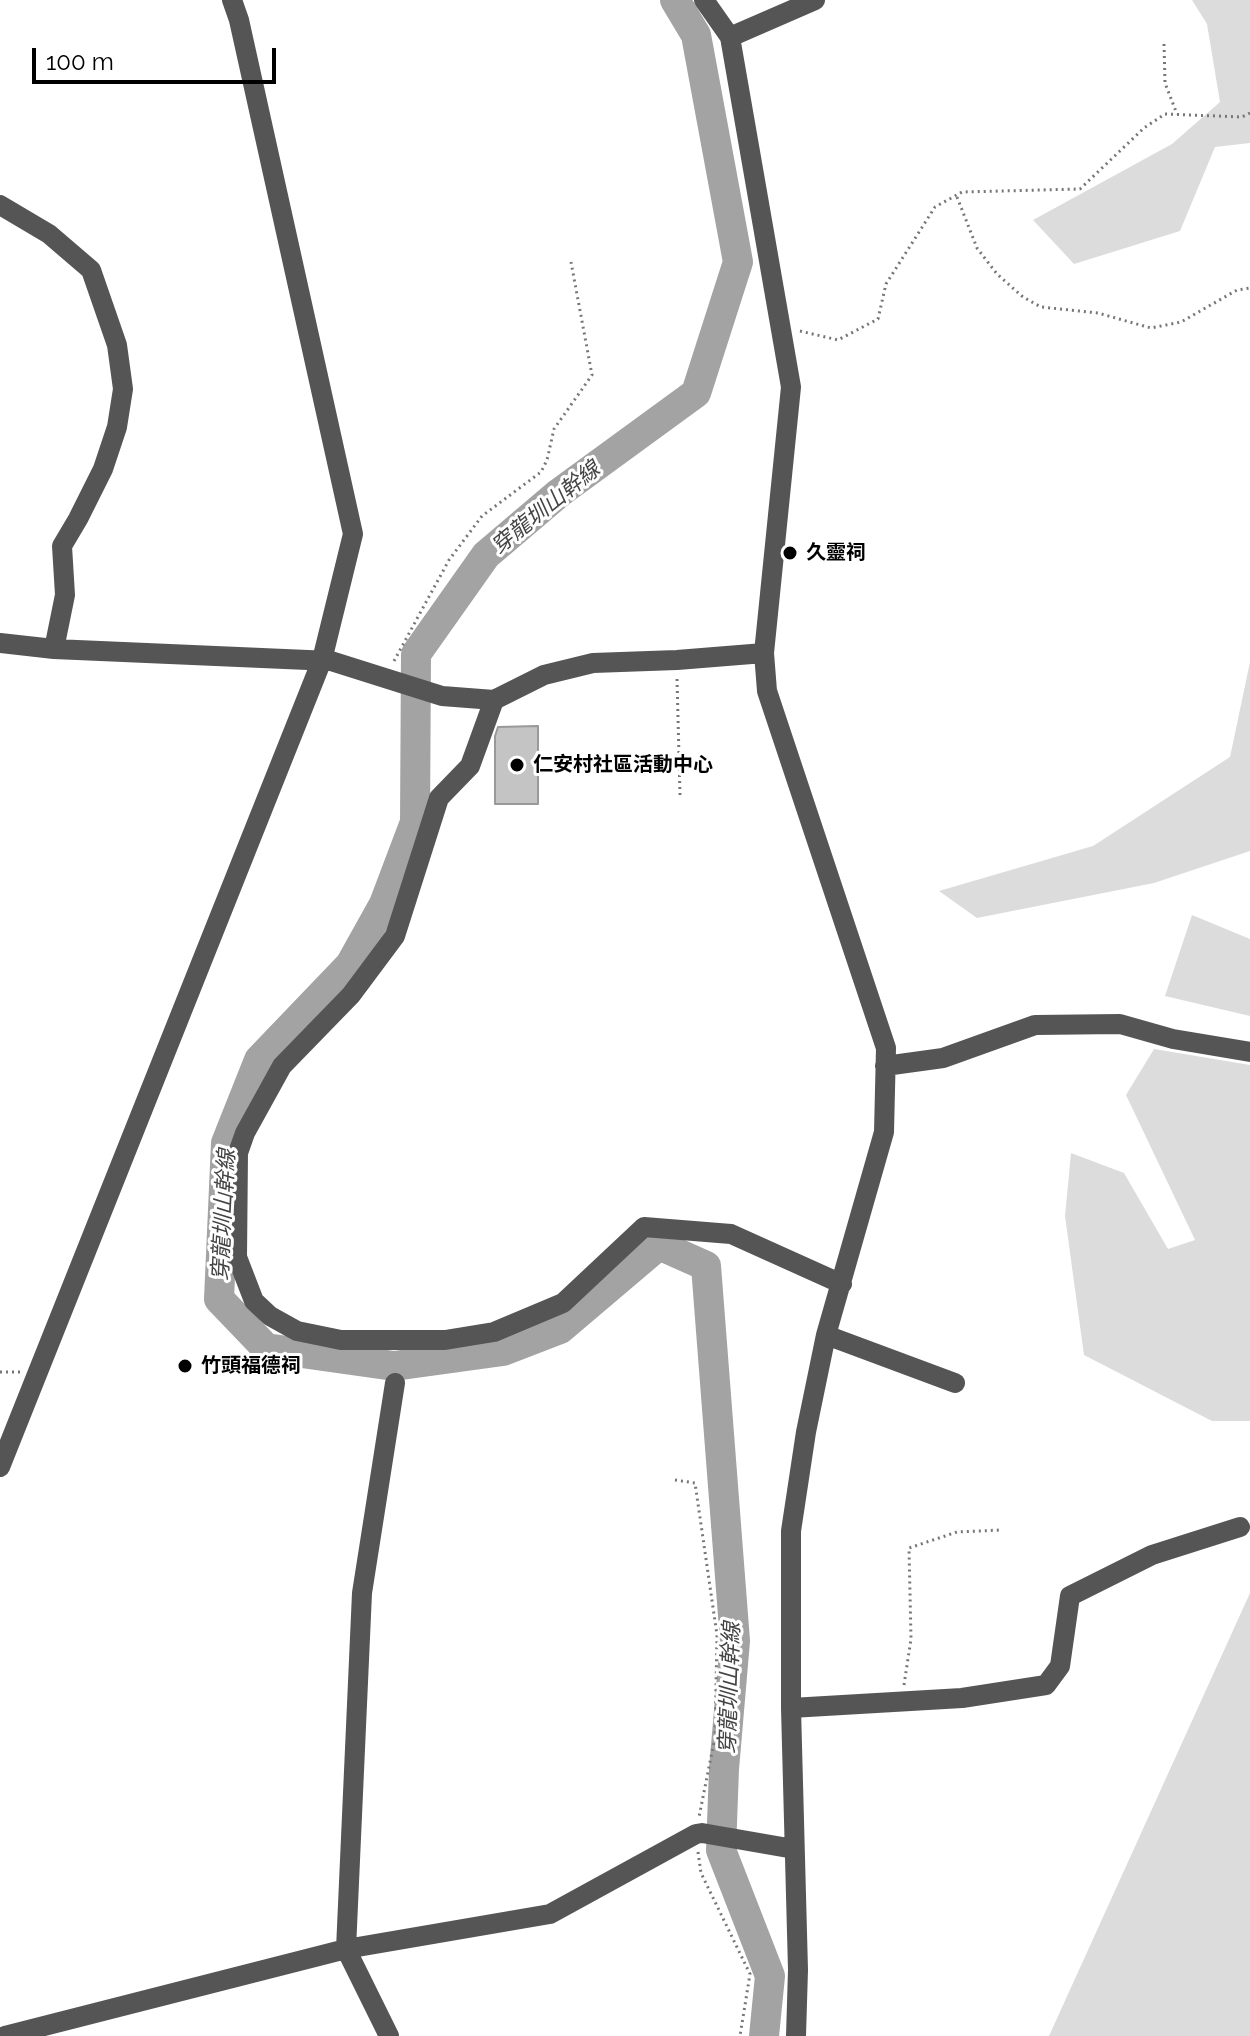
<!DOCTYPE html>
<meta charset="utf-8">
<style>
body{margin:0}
#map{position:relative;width:1250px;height:2036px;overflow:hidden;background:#fff;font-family:Raleway,sans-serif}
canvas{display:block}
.scale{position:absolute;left:32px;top:48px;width:244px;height:36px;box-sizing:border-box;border:4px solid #000;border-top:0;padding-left:10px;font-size:24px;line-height:28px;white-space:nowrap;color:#000;-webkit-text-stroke:6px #fff;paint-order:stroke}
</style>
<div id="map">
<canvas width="1250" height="2036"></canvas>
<div class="scale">100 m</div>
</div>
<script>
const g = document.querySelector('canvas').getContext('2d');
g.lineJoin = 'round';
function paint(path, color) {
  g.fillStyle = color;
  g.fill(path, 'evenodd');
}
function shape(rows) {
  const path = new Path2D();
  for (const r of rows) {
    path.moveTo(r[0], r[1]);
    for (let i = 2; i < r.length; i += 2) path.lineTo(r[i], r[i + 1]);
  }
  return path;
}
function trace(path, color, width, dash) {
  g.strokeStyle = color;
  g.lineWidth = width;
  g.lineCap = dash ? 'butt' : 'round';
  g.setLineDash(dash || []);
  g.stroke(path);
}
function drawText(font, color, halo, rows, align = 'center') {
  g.font = font + ' Raleway,"Noto Sans TC",sans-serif';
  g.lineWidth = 6;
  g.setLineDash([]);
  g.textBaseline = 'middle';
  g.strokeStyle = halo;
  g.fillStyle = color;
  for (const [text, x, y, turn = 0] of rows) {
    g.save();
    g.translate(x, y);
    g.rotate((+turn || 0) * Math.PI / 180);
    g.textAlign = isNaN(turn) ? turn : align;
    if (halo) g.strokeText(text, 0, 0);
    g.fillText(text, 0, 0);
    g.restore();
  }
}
paint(shape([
 [1192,0,1250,0,1250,143,1215,147,1180,231,1074,264,1033,220,1172,144,1220,102,1207,24],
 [1250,662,1250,851,1154,883,977,918,939,891,1093,846,1230,757],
 [1192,915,1250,939,1250,1016,1165,996],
 [1154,1049,1250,1065,1250,1421,1212,1421,1084,1355,1065,1216,1071,1153,1124,1173,1168,1249,1195,1240,1126,1095],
 [1250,1593,1250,2036,1049,2036]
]), '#dcdcdc');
trace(shape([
 [675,0,696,35,738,262,696,393,559,493,486,555,416,654,415,822,384,904,350,965,259,1060,226,1143,219,1299,266,1348,394,1366,503,1351,560,1329,659,1245,706,1266,735,1641,724,1769,721,1850,770,1976,764,2036]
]), '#a3a3a3', 30);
const building = shape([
 [538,726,538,804,495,804,495,736,498,727,538,726]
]);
paint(building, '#c4c4c4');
trace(building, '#999', 2);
trace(shape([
 [1164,44,1165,83,1177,114],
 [957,197,977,248,997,274,1023,297,1041,307,1098,313,1151,328,1181,322,1237,290,1250,288],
 [800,331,838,340,878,319,886,284,935,207,962,192,1080,189,1144,128,1165,114,1242,117,1250,113],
 [394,661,449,560,482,516,541,472,547,460,554,429,592,375,571,262],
 [677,679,680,795],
 [0,1372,20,1372],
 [675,1480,695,1483,717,1635,715,1737,699,1817],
 [904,1685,911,1639,909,1548,957,1532,1001,1530],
 [698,1852,701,1873,750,1974,740,2036]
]), '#777', 3, [2, 4]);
trace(shape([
 [704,0,730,37,791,387,764,653,767,691,886,1048,884,1132,826,1335,806,1432,791,1531,791,1708,798,1970,796,2036],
 [730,37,815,0],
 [0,205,49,234,91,270,117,345,123,389,117,427,103,469,78,519,62,546,65,595,54,649],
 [0,643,54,649,331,661,442,696,494,700,544,675,593,663,677,660,764,653],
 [494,700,470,766,439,798,395,936,351,995,282,1066,245,1133,238,1153,237,1257,254,1301,270,1316,297,1331,341,1340,445,1340,494,1332,563,1303,644,1227,731,1234,842,1284],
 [885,1066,943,1058,1035,1025,1120,1024,1173,1039,1250,1052],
 [826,1335,955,1383],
 [0,1467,322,660,353,534,239,20,232,0],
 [791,1708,962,1698,1046,1685,1060,1666,1070,1596,1152,1555,1240,1527],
 [5,2036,346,1949,550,1914,696,1834,702,1833,794,1849],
 [389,2036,346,1949,362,1593,395,1383]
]), '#555', 20);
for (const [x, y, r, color] of [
 [790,553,8,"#000"],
 [517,765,8,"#000"],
 [185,1366,8,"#000"]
]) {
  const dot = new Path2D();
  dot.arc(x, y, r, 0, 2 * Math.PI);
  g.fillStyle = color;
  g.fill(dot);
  trace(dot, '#fff', 3);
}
drawText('bold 20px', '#000', '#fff', [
 ["久靈祠",806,553],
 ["仁安村社區活動中心",533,765],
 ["竹頭福德祠",201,1366]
], 'left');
drawText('italic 22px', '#444', '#fff', [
 ["穿龍圳山幹線",546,508,-39],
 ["穿龍圳山幹線",224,1215,-87],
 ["穿龍圳山幹線",730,1688,-88]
]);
</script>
